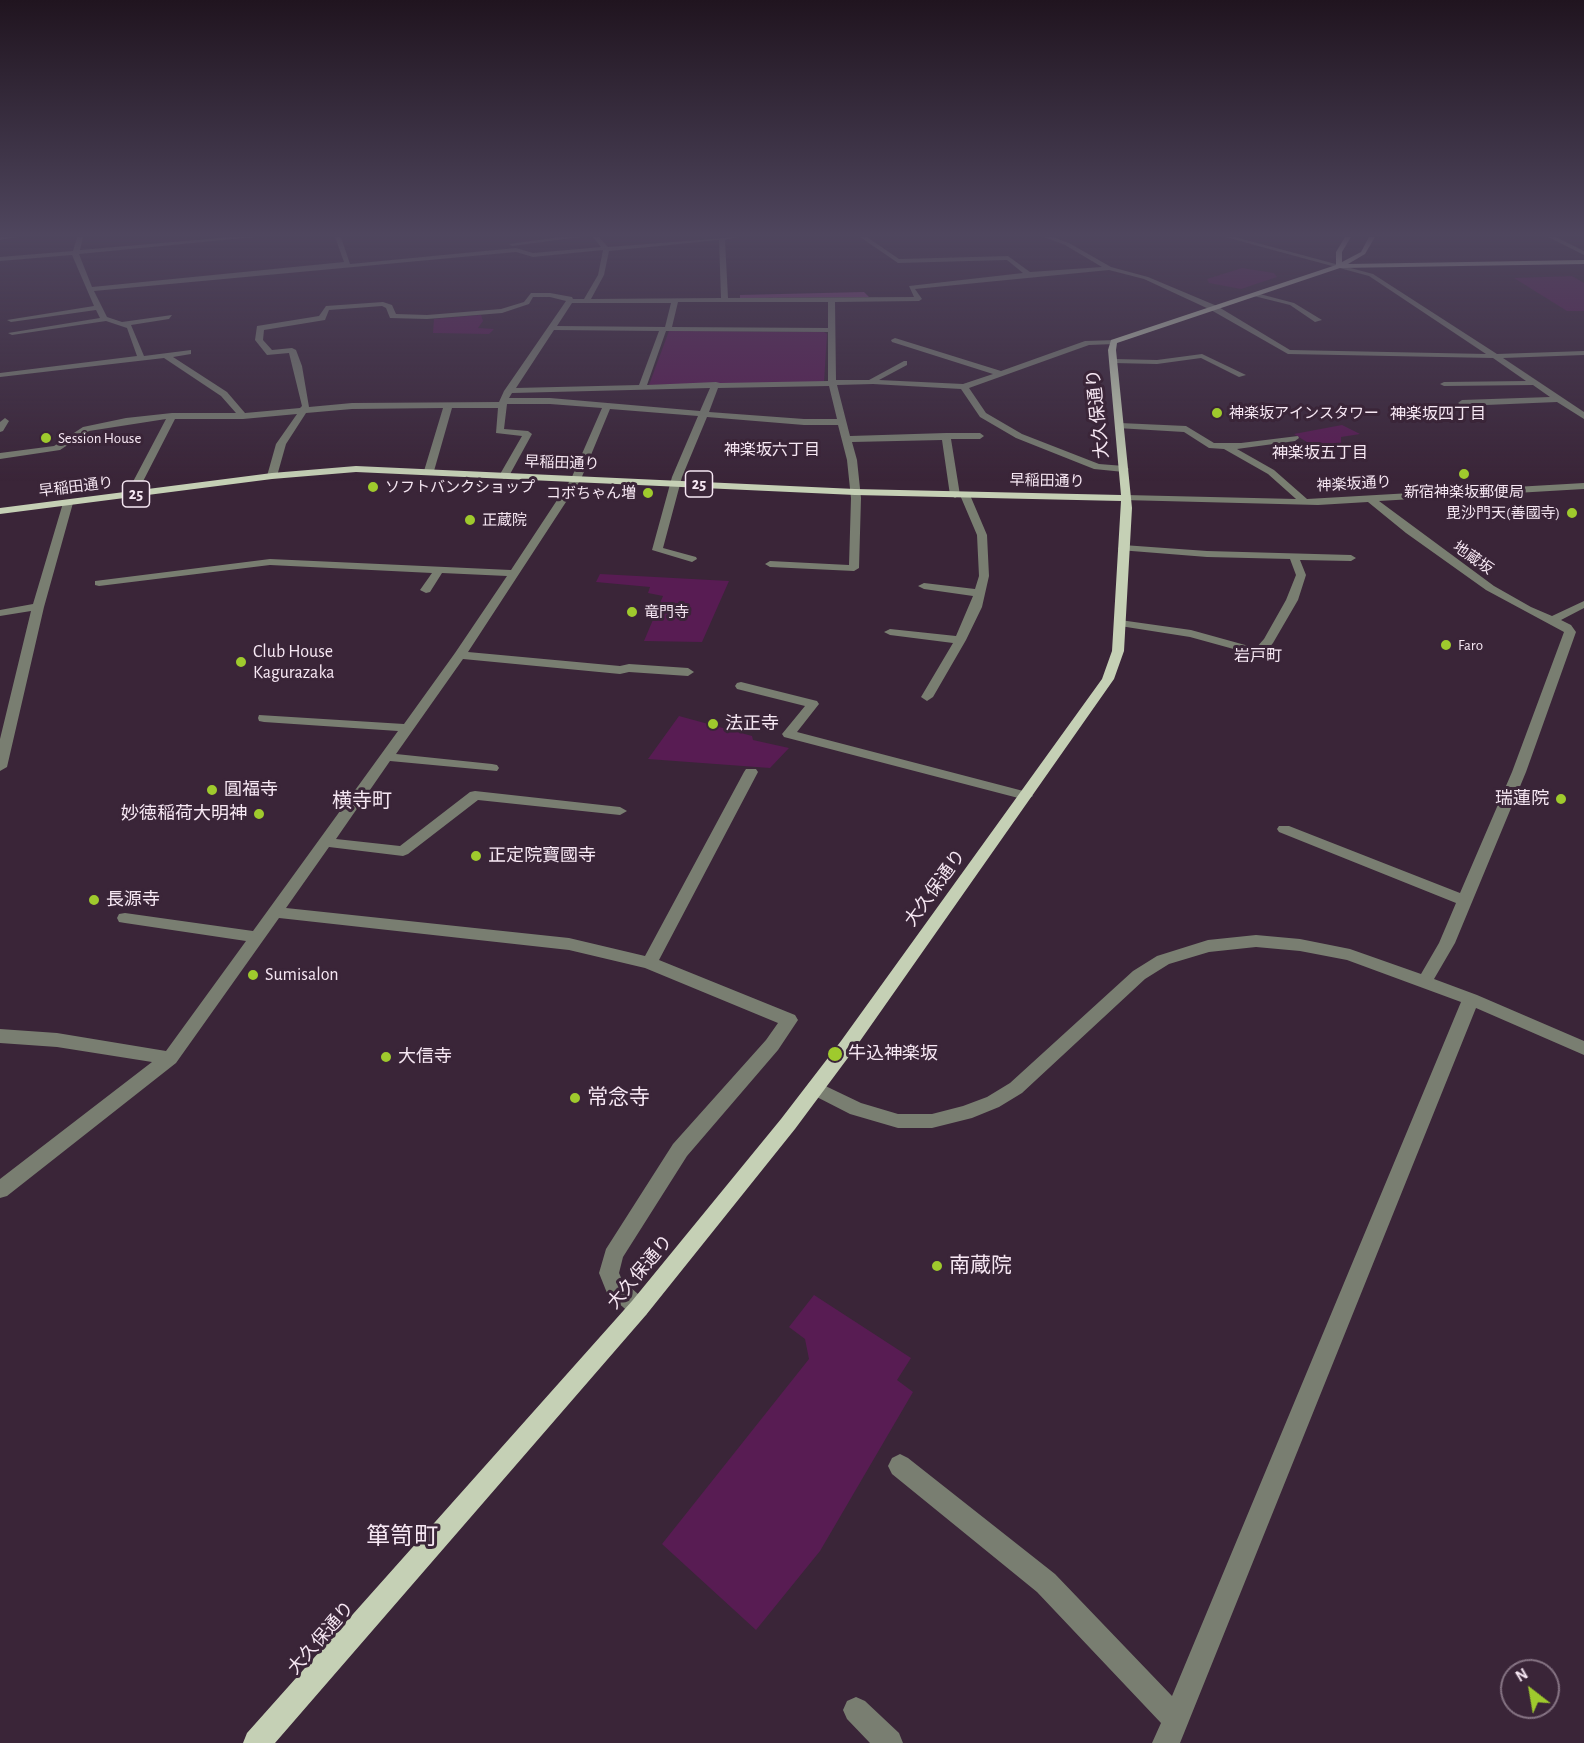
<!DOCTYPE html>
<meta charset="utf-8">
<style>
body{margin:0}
#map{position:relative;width:1584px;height:1743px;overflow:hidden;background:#3a2538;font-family:"Alegreya Sans",sans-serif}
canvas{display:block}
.north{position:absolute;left:1500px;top:1659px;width:60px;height:60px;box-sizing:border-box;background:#3a2538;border:2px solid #857383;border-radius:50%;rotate:329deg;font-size:16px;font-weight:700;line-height:24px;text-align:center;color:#f6e7f3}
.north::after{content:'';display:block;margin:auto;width:21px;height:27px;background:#9fca2d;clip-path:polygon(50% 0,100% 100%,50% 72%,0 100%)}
</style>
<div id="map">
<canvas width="1584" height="1743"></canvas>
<div class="north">N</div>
</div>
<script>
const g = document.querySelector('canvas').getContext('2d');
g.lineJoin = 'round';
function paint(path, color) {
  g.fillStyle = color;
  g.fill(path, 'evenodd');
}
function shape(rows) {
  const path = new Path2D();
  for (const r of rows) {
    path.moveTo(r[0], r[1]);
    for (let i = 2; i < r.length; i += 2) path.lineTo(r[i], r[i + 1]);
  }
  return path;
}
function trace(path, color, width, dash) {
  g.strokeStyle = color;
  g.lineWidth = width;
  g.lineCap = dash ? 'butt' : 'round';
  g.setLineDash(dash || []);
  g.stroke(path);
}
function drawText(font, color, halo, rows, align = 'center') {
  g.font = font + ' "Alegreya Sans","Noto Sans JP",sans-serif';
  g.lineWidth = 6;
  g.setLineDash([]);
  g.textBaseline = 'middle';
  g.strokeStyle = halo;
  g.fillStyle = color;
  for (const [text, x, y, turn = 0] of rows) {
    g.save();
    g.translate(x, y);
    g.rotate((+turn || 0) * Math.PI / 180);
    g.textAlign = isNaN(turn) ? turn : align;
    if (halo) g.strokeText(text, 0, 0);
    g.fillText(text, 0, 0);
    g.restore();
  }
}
paint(shape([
 [1242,268,1274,273,1277,277,1241,289,1209,283,1207,279],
 [1572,276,1584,283,1584,311,1567,311,1514,278],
 [481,315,483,321,478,328,494,329,489,334,433,333,434,319],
 [669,331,824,332,827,334,824,382,649,385],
 [1342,425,1360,434,1341,437,1341,443,1319,445,1310,444,1294,434],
 [600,574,729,581,702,642,644,641,663,596,648,593,650,587,596,582],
 [679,716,752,736,753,740,789,748,770,768,648,759],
 [814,1295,911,1358,897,1380,913,1392,820,1551,756,1630,662,1544,809,1359,805,1339,789,1327]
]), '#581c53');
paint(shape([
 [864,292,869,297,740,298,740,295]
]), '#7d3f78');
paint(shape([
 [0,237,17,237,0,240,0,237],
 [77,237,83,237,80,250,230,237,255,237,79,254,92,287,344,262,335,237,341,237,350,264,516,248,533,253,601,247,593,237,599,237,608,247,737,237,725,240,728,298,914,297,909,286,1023,273,1007,260,898,263,860,237,867,237,899,259,1008,256,1030,272,1102,267,1065,245,1044,237,1053,237,1069,243,1111,267,1148,277,1217,306,1290,350,1486,354,1369,276,1225,237,1235,237,1373,274,1497,354,1584,351,1584,355,1503,358,1584,412,1584,419,1557,402,1462,406,1458,403,1462,400,1550,397,1533,385,1444,386,1440,384,1444,382,1526,381,1493,358,1288,354,1211,310,1144,279,1109,270,915,289,922,299,919,301,835,302,836,380,869,380,904,361,907,361,907,365,879,380,963,384,993,374,892,342,891,340,895,338,1001,371,1085,341,1117,340,1118,342,1114,344,1089,345,969,388,986,413,1022,434,1099,464,1124,466,1129,469,1124,472,1094,469,1016,438,980,417,961,389,873,384,837,385,850,436,946,433,980,433,984,436,980,439,951,439,960,495,955,498,950,495,942,440,852,442,857,460,861,498,859,568,854,571,770,567,765,564,770,561,849,565,851,498,847,460,838,425,804,425,707,417,682,477,663,548,696,557,697,559,692,562,652,550,672,477,698,416,610,409,581,479,468,652,620,666,629,664,688,668,694,672,688,676,629,672,620,674,463,659,396,754,492,764,497,765,499,768,497,771,390,761,336,839,400,846,470,792,475,791,620,807,627,811,620,815,478,800,408,854,403,856,329,847,286,908,569,938,645,956,744,772,746,769,756,769,758,772,659,960,795,1015,798,1020,778,1050,687,1156,623,1257,619,1273,622,1280,646,1301,650,1308,646,1315,639,1318,632,1315,607,1293,599,1273,606,1249,673,1144,766,1040,778,1023,645,968,569,950,279,918,176,1063,7,1196,0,1198,0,1179,152,1062,57,1047,0,1043,0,1029,57,1033,166,1051,246,941,125,923,119,922,117,918,119,914,125,913,253,931,398,731,264,722,259,721,258,718,259,715,404,724,455,653,507,576,442,573,430,592,426,593,420,590,432,573,270,565,99,586,95,585,95,581,270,559,511,570,571,479,602,408,550,404,507,404,504,429,528,431,532,434,509,476,504,479,499,476,522,436,496,433,498,408,452,408,434,471,429,474,424,471,443,408,352,409,306,413,286,444,277,476,272,479,267,476,276,444,297,414,243,419,175,419,136,495,131,498,126,495,166,419,89,431,60,450,0,459,0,453,54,446,83,427,126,418,172,413,236,413,221,396,164,358,0,377,0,373,137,356,127,328,106,321,12,335,8,333,100,318,96,310,11,322,7,320,94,306,72,255,0,261,0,257,73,251,77,237],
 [719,240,721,298,591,299,604,275,609,251,719,240],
 [603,250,598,275,584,299,573,299,572,297,550,293,531,293,524,302,501,309,427,315,396,314,392,305,383,302,326,306,319,316,257,326,255,340,267,355,289,353,302,406,300,408,245,413,227,392,173,357,191,354,191,350,144,356,131,325,169,319,172,315,122,322,107,317,94,291,516,252,533,257,603,250],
 [533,297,550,297,566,301,504,391,499,402,352,403,309,407,302,366,296,350,292,348,272,350,263,340,264,330,325,320,329,310,382,306,386,308,390,318,427,319,502,313,529,304,533,297],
 [678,302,828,302,828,328,672,327,678,302],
 [572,303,671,303,665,327,557,326,572,303],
 [554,330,659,331,639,385,516,388,554,330],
 [666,331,828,332,828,381,720,383,716,382,647,385,666,331],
 [829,386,837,419,804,419,709,412,718,388,829,386],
 [710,388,700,411,550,398,509,398,512,393,710,388],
 [560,237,581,237,512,246,509,244,560,237],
 [1548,237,1556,237,1584,251,1584,255,1548,237],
 [1256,293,1294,303,1322,320,1315,322,1290,305,1254,296,1256,293],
 [1202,354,1246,375,1239,377,1201,358,1157,364,1114,363,1110,361,1114,359,1157,360,1202,354],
 [5,418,9,421,3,431,0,432,0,422,5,418],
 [1120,423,1186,426,1214,443,1241,443,1298,436,1299,438,1295,441,1237,449,1274,470,1307,499,1584,483,1584,489,1379,501,1494,586,1531,607,1552,616,1584,601,1584,608,1561,620,1571,625,1576,632,1526,772,1455,943,1434,979,1477,995,1584,1041,1584,1055,1476,1008,1180,1743,1152,1743,1161,1723,1037,1592,892,1474,888,1466,892,1458,900,1454,908,1458,1055,1574,1172,1696,1461,1002,1347,960,1300,951,1256,947,1209,952,1169,964,1145,979,1022,1093,999,1107,972,1118,932,1128,898,1128,850,1114,809,1093,806,1088,809,1083,815,1081,861,1103,898,1114,932,1114,963,1106,987,1097,1010,1083,1133,971,1157,956,1208,940,1256,935,1300,939,1350,949,1421,974,1439,943,1456,903,1279,832,1277,829,1279,826,1289,826,1460,893,1512,772,1564,632,1486,590,1406,533,1368,502,1318,505,1123,500,1123,496,1126,495,1296,499,1268,474,1224,449,1209,448,1184,432,1117,428,1116,426,1120,423],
 [965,492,970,495,987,535,989,576,982,607,966,640,933,697,927,701,921,697,953,643,890,635,884,632,890,629,956,636,973,596,924,589,918,586,924,583,975,589,979,576,977,535,960,495,965,492],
 [68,500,73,503,44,607,7,767,0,771,0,739,31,611,0,616,0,610,33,604,63,503,68,500],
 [1123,545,1207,551,1351,555,1356,558,1351,561,1300,560,1306,575,1298,600,1273,643,1263,655,1259,656,1190,637,1120,626,1114,623,1120,620,1191,630,1256,648,1264,639,1286,600,1296,575,1290,559,1207,557,1119,550,1118,548,1123,545],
 [741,682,817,701,819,704,797,732,1031,793,1033,796,1026,800,784,737,782,734,805,706,737,689,735,686,737,683,741,682],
 [856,1697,865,1701,899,1733,903,1743,870,1743,847,1719,843,1710,847,1701,856,1697]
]), '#797e71');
paint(shape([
 [1345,237,1351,237,1342,252,1342,262,1361,252,1369,237,1375,237,1365,254,1348,264,1584,260,1584,264,1340,268,1117,343,1116,350,1132,508,1124,651,1114,679,853,1051,795,1129,646,1315,275,1743,243,1743,247,1733,632,1301,781,1119,841,1041,1102,679,1112,651,1121,501,855,495,356,472,272,479,0,514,0,508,272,473,356,466,855,489,1121,495,1108,350,1111,340,1336,265,1336,252,1345,237]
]), '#c5d0b5');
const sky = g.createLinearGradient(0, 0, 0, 481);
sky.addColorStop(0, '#20141f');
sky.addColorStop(0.49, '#4f465e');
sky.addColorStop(1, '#4f465e00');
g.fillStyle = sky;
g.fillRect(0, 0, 1584, 481);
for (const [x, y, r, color] of [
 [1217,413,6,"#9fca2d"],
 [46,438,6,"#9fca2d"],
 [1464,474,6,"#9fca2d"],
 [373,487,6,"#9fca2d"],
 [648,493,6,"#9fca2d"],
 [1572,513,6,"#9fca2d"],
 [470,520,6,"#9fca2d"],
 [632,612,6,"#9fca2d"],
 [1446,645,6,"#9fca2d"],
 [241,662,6,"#9fca2d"],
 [713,724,6,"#9fca2d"],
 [212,790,6,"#9fca2d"],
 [1561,799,6,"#9fca2d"],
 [259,814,6,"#9fca2d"],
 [476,856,6,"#9fca2d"],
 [94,900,6,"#9fca2d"],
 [253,975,6,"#9fca2d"],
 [835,1054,8,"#9fca2d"],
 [386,1057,6,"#9fca2d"],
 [575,1098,6,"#9fca2d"],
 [937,1266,6,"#9fca2d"]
]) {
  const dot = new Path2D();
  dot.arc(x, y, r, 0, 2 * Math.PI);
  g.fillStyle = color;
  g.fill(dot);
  trace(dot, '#3a2538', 2);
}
drawText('15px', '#f6e7f3', '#3a2538', [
 ["神楽坂アインスタワー",1229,413],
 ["Session House",58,438],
 ["ソフトバンクショップ",385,487],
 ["新宿神楽坂郵便局",1464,492,"center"],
 ["コボちゃん増",636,493,"right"],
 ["毘沙門天(善國寺)",1560,513,"right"],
 ["正蔵院",482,520],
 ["竜門寺",644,612],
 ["Faro",1458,645]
], 'left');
drawText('15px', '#f6e7f3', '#3a2538', [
 ["早稲田通り",562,463,2],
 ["早稲田通り",1047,481,1],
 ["神楽坂通り",1354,484,-3],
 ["早稲田通り",76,487,-7],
 ["地蔵坂",1473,558,35]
]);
drawText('16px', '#f6e7f3', '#3a2538', [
 ["神楽坂四丁目",1438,414],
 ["神楽坂六丁目",772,450],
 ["神楽坂五丁目",1320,453],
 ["岩戸町",1258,656]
]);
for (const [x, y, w] of [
 [699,484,27],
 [136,494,27]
]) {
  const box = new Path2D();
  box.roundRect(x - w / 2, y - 13, w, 26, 4.5);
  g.fillStyle = '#3a2538';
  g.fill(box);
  trace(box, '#f6e7f3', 1.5);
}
drawText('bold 16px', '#f6e7f3', null, [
 ["25",699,484],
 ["25",136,494]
]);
drawText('18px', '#f6e7f3', '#3a2538', [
 ["大久保通り",1098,414,-96],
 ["大久保通り",935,888,-54],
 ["大久保通り",640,1272,-50],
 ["大久保通り",321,1638,-49]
]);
drawText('18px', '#f6e7f3', '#3a2538', [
 ["Club House",253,652],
 ["Kagurazaka",253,673],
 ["法正寺",725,724],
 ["圓福寺",224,790],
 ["瑞蓮院",1549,799,"right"],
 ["妙徳稲荷大明神",247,814,"right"],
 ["正定院寶國寺",488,856],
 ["長源寺",106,900],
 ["Sumisalon",265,975],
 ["牛込神楽坂",848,1054],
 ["大信寺",398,1057]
], 'left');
drawText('20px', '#f6e7f3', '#3a2538', [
 ["横寺町",362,801]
]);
drawText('21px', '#f6e7f3', '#3a2538', [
 ["常念寺",587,1098],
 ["南蔵院",949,1266]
], 'left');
drawText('24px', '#f6e7f3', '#3a2538', [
 ["箪笥町",402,1537]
]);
</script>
